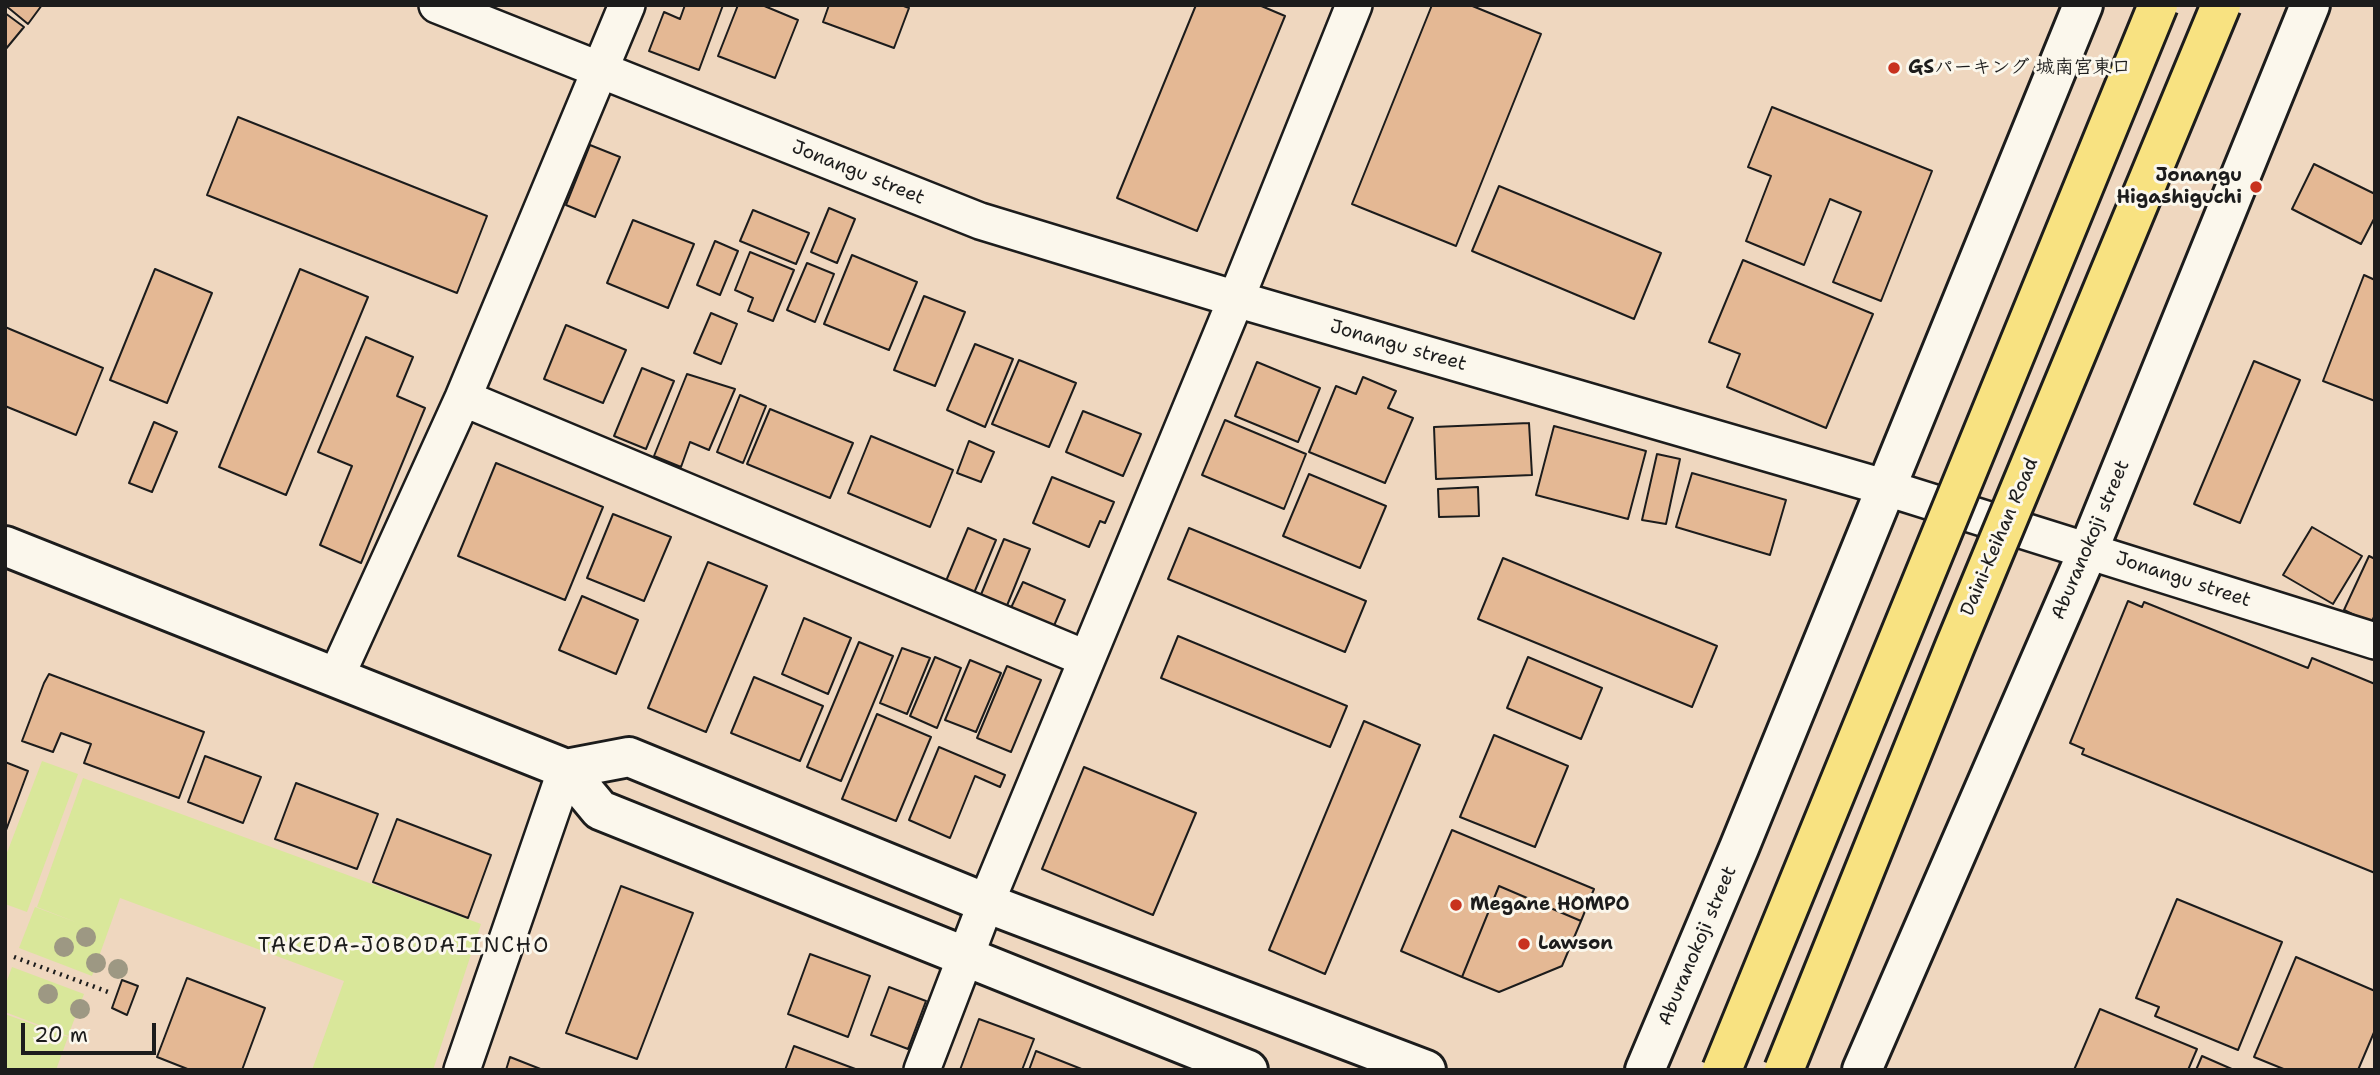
<!DOCTYPE html>
<meta charset="utf-8">
<style>
body{margin:0}
#map{position:relative;width:2380px;height:1075px;overflow:hidden;background:#f4e4d2;font-family:"Shantell Sans",sans-serif}
canvas{display:block}
.frame{position:absolute;inset:0;border:7px solid #1c1c1c;pointer-events:none}
.scale{position:absolute;left:21px;top:1023px;width:135px;height:32px;box-sizing:border-box;border:4px solid #1c1c1c;border-top:0;padding-left:9px;font-size:21px;line-height:24px;white-space:nowrap;color:#1c1c1c;-webkit-text-stroke:5px #fbf7ec;paint-order:stroke}
</style>
<div id="map">
<canvas width="2380" height="1075"></canvas>
<div class="frame"></div>
<div class="scale">20 m</div>
</div>
<script>
const g = document.querySelector('canvas').getContext('2d');
g.lineJoin = 'round';
function paint(path, color) {
  g.fillStyle = color;
  g.fill(path, 'evenodd');
}
function shape(rows) {
  const path = new Path2D();
  for (const r of rows) {
    path.moveTo(r[0], r[1]);
    for (let i = 2; i < r.length; i += 2) path.lineTo(r[i], r[i + 1]);
  }
  return path;
}
function trace(path, color, width, dash) {
  g.strokeStyle = color;
  g.lineWidth = width;
  g.lineCap = dash ? 'butt' : 'round';
  g.setLineDash(dash || []);
  g.stroke(path);
}
function drawText(font, color, halo, rows, align = 'center') {
  g.font = font + ' "Shantell Sans","Klee One",sans-serif';
  g.lineWidth = 6;
  g.setLineDash([]);
  g.textBaseline = 'middle';
  g.strokeStyle = halo;
  g.fillStyle = color;
  for (const [text, x, y, turn = 0] of rows) {
    g.save();
    g.translate(x, y);
    g.rotate((+turn || 0) * Math.PI / 180);
    g.textAlign = isNaN(turn) ? turn : align;
    if (halo) g.strokeText(text, 0, 0);
    g.fillText(text, 0, 0);
    g.restore();
  }
}
paint(shape([
 [5,5,2375,5,2375,1070,5,1070]
]), '#efd7bf');
paint(shape([
 [42,761,78,774,27,912,5,904,5,858],
 [83,778,481,924,433,1070,312,1070,344,981,120,898,92,976,19,948,35,907,78,923,37,907],
 [12,967,84,994,68,1036,5,1012,5,986],
 [5,1014,68,1037,56,1070,5,1070]
]), '#d9e79a');
const building = shape([
 [5,5,42,5,28,24,5,5],
 [685,5,723,5,699,70,649,51,664,12,680,19,685,5],
 [738,5,762,5,798,20,775,78,718,56,738,5],
 [829,5,901,5,909,8,894,48,823,22,829,5],
 [1196,5,1259,5,1285,16,1197,231,1117,198,1196,5],
 [1432,5,1470,5,1541,34,1456,246,1352,204,1432,5],
 [5,13,24,27,5,50,5,13],
 [1772,107,1932,171,1881,301,1833,282,1861,212,1830,199,1804,265,1746,241,1771,176,1748,167,1772,107],
 [238,117,487,216,457,293,207,195,238,117],
 [590,145,620,157,595,217,566,205,590,145],
 [2314,164,2375,194,2375,217,2361,244,2292,209,2314,164],
 [1499,186,1661,253,1634,319,1472,251,1499,186],
 [829,208,855,219,837,263,811,252,829,208],
 [753,210,809,233,796,264,740,241,753,210],
 [633,220,694,244,668,308,607,283,633,220],
 [715,241,738,251,720,295,697,285,715,241],
 [750,252,794,270,773,321,748,311,753,298,735,290,750,252],
 [852,255,917,282,889,350,824,324,852,255],
 [1743,260,1873,314,1826,428,1727,387,1740,354,1709,342,1743,260],
 [807,263,834,274,815,322,787,310,807,263],
 [155,269,212,293,167,403,110,380,155,269],
 [300,269,368,297,286,495,219,467,300,269],
 [2364,275,2375,280,2375,401,2323,381,2364,275],
 [924,296,965,312,935,386,894,370,924,296],
 [711,313,737,324,721,364,694,353,711,313],
 [566,325,626,350,603,403,544,379,566,325],
 [5,327,103,368,76,435,5,406,5,327],
 [366,337,413,357,397,396,425,408,361,563,320,545,352,466,318,452,366,337],
 [975,344,1013,359,985,427,947,410,975,344],
 [1019,360,1076,383,1049,447,992,424,1019,360],
 [2254,361,2300,380,2240,523,2194,504,2254,361],
 [1257,362,1320,388,1298,442,1235,416,1257,362],
 [642,368,674,381,646,449,614,436,642,368],
 [687,374,735,389,709,450,690,442,681,467,654,456,687,374],
 [1363,377,1396,391,1388,408,1413,418,1385,483,1309,452,1336,386,1356,394,1363,377],
 [740,395,766,406,743,463,717,452,740,395],
 [770,409,853,443,830,498,747,464,770,409],
 [1083,411,1141,434,1123,476,1066,452,1083,411],
 [1225,420,1306,454,1284,509,1202,475,1225,420],
 [154,422,177,432,152,492,129,483,154,422],
 [1529,423,1532,475,1436,479,1434,427,1529,423],
 [1554,426,1646,451,1628,519,1536,495,1554,426],
 [871,436,953,470,930,527,848,493,871,436],
 [969,441,994,452,981,482,957,473,969,441],
 [1657,454,1680,459,1666,524,1642,520,1657,454],
 [496,463,603,507,565,600,458,556,496,463],
 [1692,473,1786,500,1770,555,1676,527,1692,473],
 [1309,474,1386,506,1360,568,1283,536,1309,474],
 [1052,477,1114,502,1105,523,1100,521,1089,547,1033,523,1052,477],
 [1478,487,1479,516,1439,517,1438,489,1478,487],
 [613,514,671,537,644,601,587,578,613,514],
 [2312,527,2362,556,2333,604,2283,575,2312,527],
 [968,528,996,540,974,593,946,581,968,528],
 [1189,528,1366,601,1345,652,1168,579,1189,528],
 [1004,539,1030,549,1006,608,980,597,1004,539],
 [2369,556,2375,559,2375,615,2371,623,2344,610,2369,556],
 [1503,558,1717,646,1692,707,1478,619,1503,558],
 [708,562,767,586,706,732,648,708,708,562],
 [1023,582,1065,600,1053,628,1010,610,1023,582],
 [582,596,638,620,616,674,559,650,582,596],
 [2128,601,2142,607,2144,602,2308,668,2312,658,2375,684,2375,873,2082,754,2084,749,2070,743,2128,601],
 [804,618,851,638,828,694,782,674,804,618],
 [1178,636,1347,706,1330,747,1161,678,1178,636],
 [859,642,893,656,841,781,807,767,859,642],
 [902,648,930,658,907,714,880,703,902,648],
 [935,657,961,668,937,728,910,716,935,657],
 [1528,657,1602,688,1581,739,1507,708,1528,657],
 [970,660,1001,673,976,732,945,720,970,660],
 [1007,666,1041,680,1011,752,977,738,1007,666],
 [49,674,204,732,179,798,84,763,91,744,61,733,53,752,22,741,44,683,49,674],
 [754,677,823,706,800,761,731,733,754,677],
 [877,714,931,737,896,821,842,799,877,714],
 [1364,721,1420,745,1325,974,1269,950,1364,721],
 [1494,735,1568,766,1535,847,1460,817,1494,735],
 [939,747,1005,775,1000,787,975,776,950,838,909,820,939,747],
 [205,756,261,777,243,823,188,802,205,756],
 [5,762,28,771,5,833,5,762],
 [1084,767,1196,813,1153,915,1042,869,1084,767],
 [296,783,378,814,357,869,275,839,296,783],
 [397,819,491,855,468,918,373,882,397,819],
 [1452,830,1594,889,1581,921,1499,886,1462,977,1401,951,1452,830],
 [621,886,693,913,637,1059,566,1033,621,886],
 [1499,886,1581,921,1562,966,1499,992,1462,977,1499,886],
 [2177,899,2282,942,2238,1050,2155,1016,2159,1007,2136,998,2177,899],
 [810,954,870,976,848,1037,788,1014,810,954],
 [2296,957,2375,991,2375,1030,2358,1070,2286,1070,2254,1057,2296,957],
 [187,978,265,1008,242,1070,190,1070,157,1057,187,978],
 [122,980,138,986,127,1015,112,1008,122,980],
 [889,987,926,1001,908,1049,871,1035,889,987],
 [2100,1009,2197,1049,2188,1070,2074,1070,2100,1009],
 [979,1019,1034,1039,1022,1070,960,1070,979,1019],
 [794,1046,858,1070,785,1070,794,1046],
 [1036,1051,1084,1070,1029,1070,1036,1051],
 [2202,1056,2234,1070,2196,1070,2202,1056],
 [510,1057,543,1070,506,1070,510,1057]
]);
paint(building, '#e4b894');
trace(building, '#1c1c1c', 2);
const street = shape([
 [437,5,980,221,1236,299,1887,488,2375,641],
 [463,398,1087,659],
 [336,677,463,398,627,5],
 [462,1070,566,769],
 [922,1070,986,903,1236,299,1354,5]
]);
const secondary = shape([
 [5,546,566,769,600,810,1248,1070],
 [566,769,629,757,986,903,1426,1070],
 [1645,1070,1739,848,2083,5],
 [1862,1070,2088,551,2310,5]
]);
trace(street, '#1c1c1c', 40);
trace(secondary, '#1c1c1c', 44);
trace(shape([
 [14,957,111,993]
]), '#1c1c1c', 4.5, [2, 5]);
trace(street, '#fbf7ec', 35);
trace(secondary, '#fbf7ec', 38);
const highwayBridge = shape([
 [1722,1070,2158,5],
 [1784,1070,1955,646,2221,5]
]);
trace(highwayBridge, '#1c1c1c', 44, []);
trace(highwayBridge, '#f8e281', 38);
g.fillStyle = '#9d9883';
for (const [x, y] of [
 [86,937],
 [64,947],
 [96,963],
 [118,969],
 [48,994],
 [80,1009]
]) {
  g.beginPath();
  g.arc(x, y, 10, 0, 2 * Math.PI);
  g.fill();
}
for (const [x, y, r, color] of [
 [1894,68,7,"#c8321e"],
 [2256,187,7,"#c8321e"],
 [1456,905,7,"#c8321e"],
 [1524,944,7,"#c8321e"]
]) {
  const dot = new Path2D();
  dot.arc(x, y, r, 0, 2 * Math.PI);
  g.fillStyle = color;
  g.fill(dot);
  trace(dot, '#fbf7ec', 2.5);
}
drawText('bold 19px', '#1c1c1c', '#fbf7ec', [
 ["GSパーキング 城南宮東口",1908,68],
 ["Jonangu",2242,176,"right"],
 ["Higashiguchi",2242,198,"right"],
 ["Megane HOMPO",1470,905],
 ["Lawson",1538,944]
], 'left');
drawText('19px', '#1c1c1c', '#fbf7ec', [
 ["Jonangu street",858,173,22],
 ["Jonangu street",1398,346,16],
 ["Daini-Keihan Road",2000,537,-67],
 ["Aburanokoji street",2091,540,-67],
 ["Jonangu street",2183,580,18],
 ["Aburanokoji street",1698,946,-67]
]);
g.letterSpacing = '2px';
drawText('21px', '#1c1c1c', '#fbf7ec', [
 ["TAKEDA-JOBODAIINCHO",404,947]
]);
g.letterSpacing = '0px';
</script>
